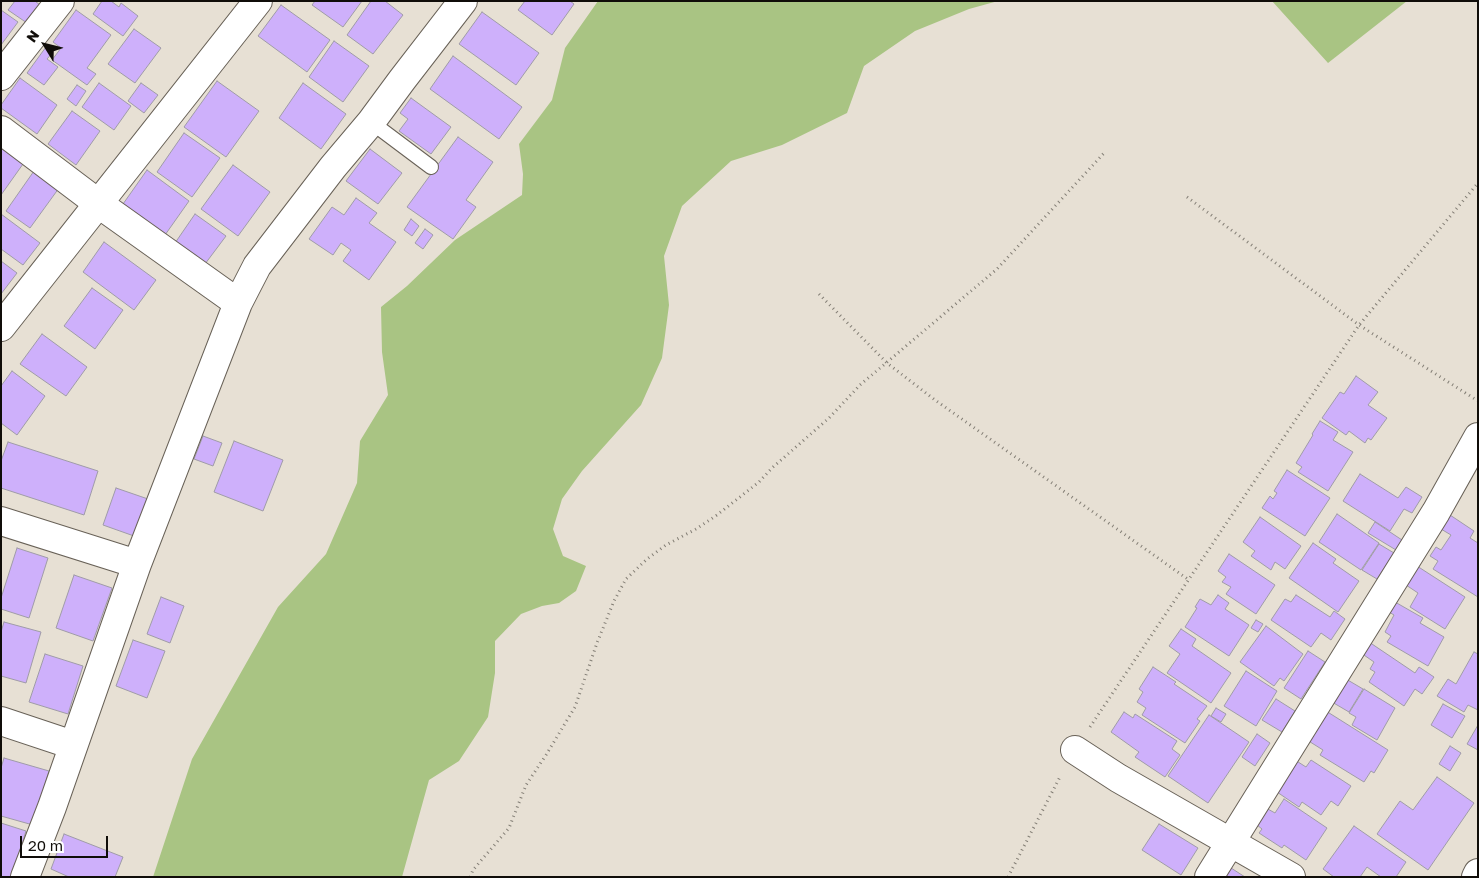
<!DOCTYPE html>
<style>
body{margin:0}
#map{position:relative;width:1479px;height:878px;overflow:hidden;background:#e7e0d4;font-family:"Golos Text",sans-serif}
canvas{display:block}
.frame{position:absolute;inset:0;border:2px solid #100d09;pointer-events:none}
.north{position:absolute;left:20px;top:20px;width:50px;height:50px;-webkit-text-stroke:4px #fff;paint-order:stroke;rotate:306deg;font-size:14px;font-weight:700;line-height:20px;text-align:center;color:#100d09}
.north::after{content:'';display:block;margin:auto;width:18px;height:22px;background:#100d09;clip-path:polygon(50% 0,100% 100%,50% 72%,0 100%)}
.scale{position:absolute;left:20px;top:836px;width:88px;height:22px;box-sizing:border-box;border:2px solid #100d09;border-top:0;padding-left:6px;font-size:15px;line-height:18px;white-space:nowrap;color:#100d09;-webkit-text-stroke:4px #fff;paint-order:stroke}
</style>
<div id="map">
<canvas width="1479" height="878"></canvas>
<div class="frame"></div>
<div class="north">N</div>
<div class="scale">20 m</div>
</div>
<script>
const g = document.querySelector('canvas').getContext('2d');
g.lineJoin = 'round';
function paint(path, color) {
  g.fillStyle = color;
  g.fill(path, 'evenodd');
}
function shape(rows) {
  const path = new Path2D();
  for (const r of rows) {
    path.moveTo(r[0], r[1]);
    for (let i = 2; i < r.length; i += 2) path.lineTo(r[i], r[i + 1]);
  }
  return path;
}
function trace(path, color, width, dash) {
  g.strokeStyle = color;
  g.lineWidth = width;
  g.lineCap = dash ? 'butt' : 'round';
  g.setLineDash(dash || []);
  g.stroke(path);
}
paint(shape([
 [598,1,998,1,969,9,915,31,864,66,847,113,782,145,731,161,682,206,664,256,669,305,662,358,641,405,582,471,562,499,553,529,563,556,586,566,576,591,559,603,542,606,521,614,495,641,495,673,488,717,459,761,429,780,402,877,153,877,192,759,278,607,326,554,357,483,360,441,388,395,382,352,381,307,407,286,455,240,522,195,523,174,519,144,552,100,565,48],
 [1272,1,1407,1,1328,63]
]), '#a9c483');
const building = shape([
 [15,1,35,1,40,5,27,23,8,10,15,1],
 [102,1,111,1,119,7,121,3,138,16,123,36,93,14,102,1],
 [315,1,362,1,343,27,312,5,315,1],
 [371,1,385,1,403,15,373,54,347,35,371,1],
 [525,1,570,1,574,4,552,35,518,10,525,1],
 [281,5,330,40,307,72,258,36,281,5],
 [1,10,18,22,1,45,1,10],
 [76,10,111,35,87,68,96,74,87,85,52,60,61,48,53,42,76,10],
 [482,12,539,53,516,85,459,44,482,12],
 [134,29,161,48,135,83,108,64,134,29],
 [334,41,369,66,343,102,309,77,334,41],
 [46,47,53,52,47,59,58,67,44,85,27,73,46,47],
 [453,56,522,107,499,139,430,89,453,56],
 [20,78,57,105,37,134,1,108,1,105,20,78],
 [217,81,259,111,226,157,184,127,217,81],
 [99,83,131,106,114,130,82,107,99,83],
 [141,83,158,95,144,113,128,101,141,83],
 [303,83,346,114,321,149,279,118,303,83],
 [77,85,86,91,76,106,67,99,77,85],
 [411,98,451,127,431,154,399,131,408,119,400,113,411,98],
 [72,111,100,131,76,165,48,144,72,111],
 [184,133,220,158,192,197,157,172,184,133],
 [458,137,493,162,466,200,476,207,453,239,407,207,458,137],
 [1,148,23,164,1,195,1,148],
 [370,149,402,173,378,204,346,181,370,149],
 [233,165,270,192,238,236,201,209,233,165],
 [147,170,189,201,165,235,123,204,147,170],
 [34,171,59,188,30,228,6,211,34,171],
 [356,198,377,213,369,223,396,242,369,280,343,261,351,250,341,243,333,255,309,239,332,207,344,215,356,198],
 [1,214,40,243,23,265,1,249,1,214],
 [195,214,226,236,205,264,175,243,195,214],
 [411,219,419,226,412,236,404,230,411,219],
 [425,229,433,235,423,249,415,243,425,229],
 [104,242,156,280,134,310,83,272,104,242],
 [1,261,17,273,1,294,1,261],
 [92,288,123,310,95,349,64,326,92,288],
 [42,334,87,367,66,396,20,364,42,334],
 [12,371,45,396,17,435,1,423,1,386,12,371],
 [1356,376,1378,392,1368,405,1387,418,1371,440,1368,438,1365,443,1349,431,1346,435,1322,418,1340,392,1344,394,1356,376],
 [1320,421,1338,432,1333,440,1353,452,1328,491,1298,472,1302,467,1296,463,1313,435,1312,434,1320,421],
 [203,436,222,443,213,466,194,459,203,436],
 [234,441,283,460,263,511,214,492,234,441],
 [8,442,98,471,84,515,1,488,1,461,8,442],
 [1287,470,1330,498,1305,536,1262,508,1270,496,1273,499,1277,493,1274,491,1287,470],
 [1360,474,1398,498,1406,487,1422,497,1412,513,1404,509,1390,531,1343,501,1360,474],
 [116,488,148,499,134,536,103,525,116,488],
 [1337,514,1379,543,1361,570,1319,542,1337,514],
 [1450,515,1474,531,1470,538,1478,543,1478,597,1433,569,1438,561,1430,556,1436,547,1441,550,1451,535,1441,529,1450,515],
 [1260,517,1301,546,1285,569,1275,562,1271,570,1251,556,1255,551,1243,542,1260,517],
 [1375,522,1402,540,1396,550,1368,533,1375,522],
 [1313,543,1336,559,1333,563,1359,581,1338,612,1289,578,1313,543],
 [1379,544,1394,553,1377,579,1362,570,1379,544],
 [17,548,48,558,29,618,1,609,1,598,17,548],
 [1229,554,1275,585,1256,614,1226,594,1231,587,1222,582,1226,577,1218,571,1229,554],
 [1417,566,1465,597,1445,629,1410,607,1418,593,1406,585,1417,566],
 [74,575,112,588,93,641,56,628,74,575],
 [1218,595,1229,603,1225,609,1249,625,1229,656,1185,627,1197,608,1195,607,1200,599,1211,605,1218,595],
 [1296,595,1330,617,1334,611,1345,619,1331,640,1321,633,1311,647,1271,620,1285,599,1291,602,1296,595],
 [161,597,184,606,170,643,147,634,161,597],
 [1395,602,1423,618,1420,623,1444,637,1428,666,1387,642,1391,636,1385,632,1394,615,1389,612,1395,602],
 [1256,620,1263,624,1258,632,1251,628,1256,620],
 [4,622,41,632,26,683,1,676,1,632,4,622],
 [1266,626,1303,654,1284,681,1280,678,1274,686,1240,662,1266,626],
 [1181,629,1196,639,1192,646,1231,673,1211,703,1167,673,1180,654,1169,646,1181,629],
 [133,640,165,651,147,698,116,686,133,640],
 [1369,642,1415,673,1419,667,1434,677,1422,694,1415,689,1404,706,1369,682,1375,672,1370,669,1374,662,1361,653,1369,642],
 [1308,651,1325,662,1301,699,1284,688,1308,651],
 [1474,652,1478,654,1478,710,1468,705,1464,712,1437,696,1448,679,1456,684,1474,652],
 [45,654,83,666,68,714,29,702,45,654],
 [1153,667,1176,682,1174,684,1207,706,1197,719,1200,721,1185,743,1142,715,1146,708,1137,702,1143,692,1139,689,1153,667],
 [1246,671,1277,691,1256,726,1224,706,1246,671],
 [1346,679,1363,689,1349,712,1332,702,1346,679],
 [1364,689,1395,708,1377,740,1352,725,1356,717,1349,713,1364,689],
 [1276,699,1295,711,1282,732,1262,720,1276,699],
 [1443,704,1465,716,1452,738,1431,725,1443,704],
 [1216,708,1226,714,1221,722,1211,716,1216,708],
 [1326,711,1388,750,1374,773,1371,771,1364,782,1320,755,1323,750,1307,740,1326,711],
 [1124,712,1133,718,1135,714,1177,741,1172,749,1180,755,1165,777,1135,757,1139,752,1111,732,1124,712],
 [1209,715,1249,742,1208,803,1168,776,1209,715],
 [1478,725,1478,750,1467,744,1478,725],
 [1257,734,1270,743,1255,766,1242,757,1257,734],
 [1450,746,1461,753,1450,771,1439,764,1450,746],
 [4,758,49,771,33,825,1,816,1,768,4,758],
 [1295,760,1306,767,1311,760,1351,786,1338,806,1331,801,1321,815,1302,802,1299,807,1277,792,1295,760],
 [1437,777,1474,803,1428,870,1377,834,1400,801,1413,810,1437,777],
 [1284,799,1327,828,1306,860,1284,845,1282,848,1259,833,1262,829,1257,825,1266,808,1275,813,1284,799],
 [1,823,26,831,12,877,1,877,1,823],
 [1159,824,1198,848,1181,875,1142,850,1159,824],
 [1354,826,1406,862,1396,877,1381,877,1367,867,1360,877,1334,877,1323,869,1354,826],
 [64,834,123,857,115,877,69,877,51,869,64,834],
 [1228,866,1245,877,1221,877,1228,866]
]);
paint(building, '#ceb0fb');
trace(building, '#9f9ba7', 1);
const lane = shape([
 [371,122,431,167]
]);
const street = shape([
 [1,76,60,1],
 [1,130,99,204,238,303],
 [1,521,137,564],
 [1075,750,1118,778,1291,877],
 [25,877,52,807,137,564,238,303,257,266,333,167,371,122,402,80,463,1],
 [1209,877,1436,512,1478,437]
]);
const secondary = shape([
 [1,327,258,1],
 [1,721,73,745],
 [1476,877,1478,873]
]);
trace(lane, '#686157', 16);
trace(street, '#686157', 30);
trace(secondary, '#686157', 30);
trace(shape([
 [1187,197,1359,325,1478,401],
 [819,294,887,363,935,400,1189,580],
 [1090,727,1359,325,1478,183],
 [470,877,473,870,509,828,526,785,546,755,575,707,597,643,614,601,626,579,647,559,666,545,696,529,717,515,759,482,772,468,829,418,860,385,997,269,1105,152],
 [1008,877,1061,775]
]), '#837e75', 3, [1, 4]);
trace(lane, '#fff', 14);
trace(street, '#fff', 28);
trace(secondary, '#fff', 28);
</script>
